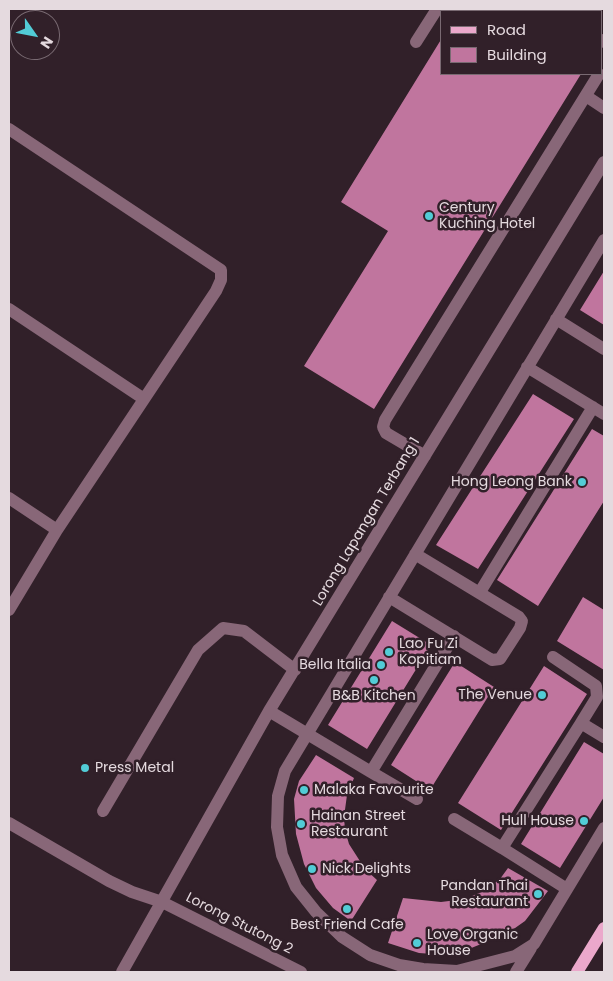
<!DOCTYPE html>
<style>
body{margin:0}
#map{position:relative;width:613px;height:981px;overflow:hidden;background:#312029;font-family:Poppins,sans-serif}
canvas{display:block}
.frame{position:absolute;inset:0;border:10px solid #e5dadf;pointer-events:none}
.legend{position:absolute;left:440px;top:10px;width:162px;height:65px;box-sizing:border-box;background:#312029;border:1px solid #796a72;margin:0;padding:6px 9px;list-style:none;font-size:15px;color:#e5dadf}
.legend li{display:flex;align-items:center;gap:10px;height:25px}
.legend b{width:25px;border:1px solid #796a72}
.north{position:absolute;left:10px;top:10px;width:50px;height:50px;box-sizing:border-box;background:#312029;border:1px solid #796a72;border-radius:50%;rotate:123deg;font-size:14px;font-weight:700;line-height:20px;text-align:center;color:#e5dadf}
.north::after{content:'';display:block;margin:auto;width:18px;height:22px;background:#52ccd6;clip-path:polygon(50% 0,100% 100%,50% 72%,0 100%)}
</style>
<div id="map">
<canvas width="613" height="981"></canvas>
<div class="frame"></div>
<ul class="legend">
<li><b style="height:6px;background:#eba8cb"></b>Road</li>
<li><b style="height:14px;background:#c0759e"></b>Building</li>
</ul>
<div class="north">N</div>
</div>
<script>
const g = document.querySelector('canvas').getContext('2d');
g.lineJoin = 'round';
function paint(path, color) {
  g.fillStyle = color;
  g.fill(path, 'evenodd');
}
function shape(rows) {
  const path = new Path2D();
  for (const r of rows) {
    path.moveTo(r[0], r[1]);
    for (let i = 2; i < r.length; i += 2) path.lineTo(r[i], r[i + 1]);
  }
  return path;
}
function trace(path, color, width, dash) {
  g.strokeStyle = color;
  g.lineWidth = width;
  g.lineCap = dash ? 'butt' : 'round';
  g.setLineDash(dash || []);
  g.stroke(path);
}
function drawText(font, color, halo, rows, align = 'center') {
  g.font = font + ' Poppins,sans-serif';
  g.lineWidth = 5;
  g.setLineDash([]);
  g.textBaseline = 'middle';
  g.strokeStyle = halo;
  g.fillStyle = color;
  for (const [text, x, y, turn = 0] of rows) {
    g.save();
    g.translate(x, y);
    g.rotate((+turn || 0) * Math.PI / 180);
    g.textAlign = isNaN(turn) ? turn : align;
    if (halo) g.strokeText(text, 0, 0);
    g.fillText(text, 0, 0);
    g.restore();
  }
}
paint(shape([
 [460,9,512,9,516,11,458,11],
 [442,38,442,74,581,74,374,409,304,366,388,231,341,202],
 [604,271,604,325,580,310],
 [533,394,574,419,478,569,436,545],
 [592,429,604,436,604,501,538,606,497,580],
 [583,597,604,610,604,670,557,641],
 [392,621,431,645,367,749,328,725],
 [455,662,494,687,430,790,391,765],
 [544,666,587,694,501,830,458,803],
 [584,742,604,754,604,797,560,868,521,844],
 [316,755,354,778,347,795,344,817,345,830,349,844,365,869,377,880,351,921,333,908,316,888,304,864,296,834,294,799,299,781],
 [508,868,548,891,525,921,508,933,464,951,433,954,419,953,388,943,403,898,441,902,465,899,486,890,500,879]
]), '#c0759e');
trace(shape([
 [551,9,555,11],
 [602,40,604,42],
 [416,42,437,9],
 [586,96,604,108],
 [9,129,221,270,221,280,216,291,57,530,9,610],
 [604,240,285,771,278,796,277,827,282,855,296,887,316,912,342,937,370,955,399,965,423,969,457,971,515,956,534,944,604,828],
 [9,309,144,399],
 [556,319,604,349],
 [527,367,604,414],
 [425,456,386,433,383,427,385,420,599,74],
 [9,498,57,530],
 [480,592,593,407],
 [389,597,492,660,500,659,520,628,522,621,519,617,415,554],
 [553,657,596,686,597,697,581,723],
 [269,711,371,772,454,636],
 [371,772,417,799],
 [103,811,198,650,223,628,244,631,295,670],
 [454,819,502,848],
 [9,823,109,881,132,892,162,902,301,972],
 [567,889,502,848,581,723,604,737],
 [122,972,269,711,604,162],
 [516,972,531,948]
]), '#886778', 12);
trace(shape([
 [577,972,604,928]
]), '#eba8cb', 12);
for (const [x, y, r, color] of [
 [429,216,5,"#52ccd6"],
 [582,482,5,"#52ccd6"],
 [389,652,5,"#52ccd6"],
 [381,665,5,"#52ccd6"],
 [374,680,5,"#52ccd6"],
 [542,695,5,"#52ccd6"],
 [85,768,5,"#52ccd6"],
 [304,790,5,"#52ccd6"],
 [584,821,5,"#52ccd6"],
 [301,824,5,"#52ccd6"],
 [312,869,5,"#52ccd6"],
 [538,894,5,"#52ccd6"],
 [347,909,5,"#52ccd6"],
 [417,943,5,"#52ccd6"]
]) {
  const dot = new Path2D();
  dot.arc(x, y, r, 0, 2 * Math.PI);
  g.fillStyle = color;
  g.fill(dot);
  trace(dot, '#312029', 2);
}
drawText('14px', '#e5dadf', '#312029', [
 ["Century",439,208],
 ["Kuching Hotel",439,224],
 ["Hong Leong Bank",572,482,"right"],
 ["Lao Fu Zi",399,644],
 ["Kopitiam",399,660],
 ["Bella Italia",371,665,"right"],
 ["The Venue",532,695,"right"],
 ["B&B Kitchen",374,696,"center"],
 ["Press Metal",95,768],
 ["Malaka Favourite",314,790],
 ["Hainan Street",311,816],
 ["Restaurant",311,832],
 ["Hull House",574,821,"right"],
 ["Nick Delights",322,869],
 ["Pandan Thai",528,886,"right"],
 ["Restaurant",528,902,"right"],
 ["Best Friend Cafe",347,925,"center"],
 ["Love Organic",427,935],
 ["House",427,951]
], 'left');
drawText('14px', '#e5dadf', '#312029', [
 ["Lorong Lapangan Terbang 1",367,522,-59],
 ["Lorong Stutong 2",239,924,27]
]);
</script>
